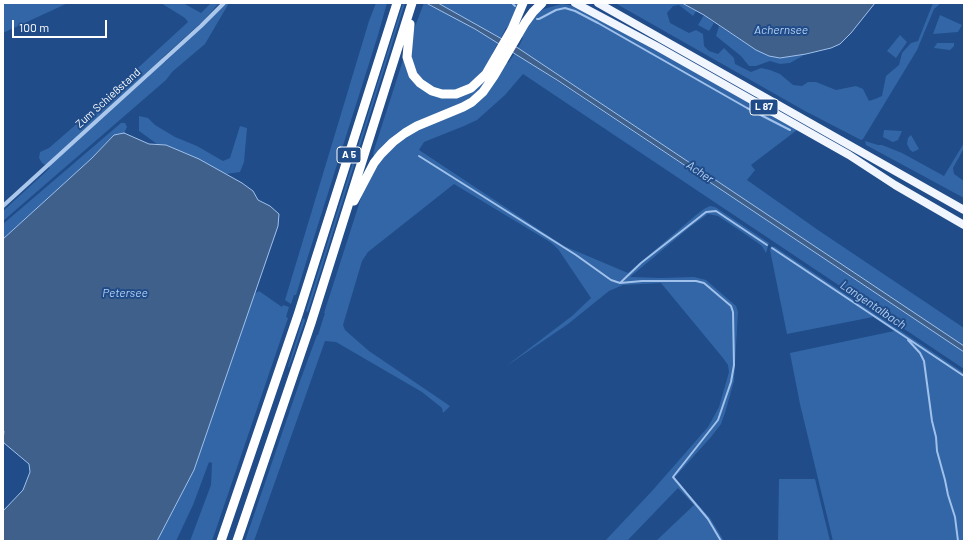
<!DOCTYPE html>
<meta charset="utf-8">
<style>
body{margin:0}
#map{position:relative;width:967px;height:544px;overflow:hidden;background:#204c89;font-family:Barlow,sans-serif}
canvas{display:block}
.frame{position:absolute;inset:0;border:4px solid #fff;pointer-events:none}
.scale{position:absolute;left:12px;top:20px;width:95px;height:18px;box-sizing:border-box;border:2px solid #fff;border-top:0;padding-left:5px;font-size:12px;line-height:14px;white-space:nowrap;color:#fff;-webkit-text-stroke:3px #204c89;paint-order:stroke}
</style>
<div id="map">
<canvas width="967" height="544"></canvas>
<div class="frame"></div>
<div class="scale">100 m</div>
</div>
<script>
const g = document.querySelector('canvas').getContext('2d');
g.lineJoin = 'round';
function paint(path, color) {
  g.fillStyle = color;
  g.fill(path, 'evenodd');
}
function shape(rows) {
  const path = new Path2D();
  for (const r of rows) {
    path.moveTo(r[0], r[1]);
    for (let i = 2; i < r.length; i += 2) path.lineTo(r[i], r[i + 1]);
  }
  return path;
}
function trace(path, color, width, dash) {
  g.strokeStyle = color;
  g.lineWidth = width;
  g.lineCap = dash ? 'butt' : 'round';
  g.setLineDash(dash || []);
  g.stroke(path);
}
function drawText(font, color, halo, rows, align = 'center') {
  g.font = font + ' Barlow,sans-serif';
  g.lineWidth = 4;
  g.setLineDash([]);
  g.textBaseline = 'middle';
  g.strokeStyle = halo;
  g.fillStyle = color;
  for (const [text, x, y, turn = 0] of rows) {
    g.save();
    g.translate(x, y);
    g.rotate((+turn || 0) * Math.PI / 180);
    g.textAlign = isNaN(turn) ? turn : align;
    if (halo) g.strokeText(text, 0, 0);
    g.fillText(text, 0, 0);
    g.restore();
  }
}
paint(shape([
 [3,3,68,3,3,33],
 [161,3,183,3,201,13,211,3,219,3,204,20,162,58,165,62,227,3,229,3,205,44,172,72,166,80,3,221,3,211,50,168,42,163,39,158,40,152,49,148,80,121,188,22,185,18],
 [376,3,387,3,378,35,304,269,296,295,294,295,291,304,285,300,369,21],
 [403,3,405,3,308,312,306,311],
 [424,3,454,17,498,43,492,54,494,55,479,78,461,90,436,90,419,78,410,60,414,29],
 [438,3,520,3,508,28,506,28,501,38],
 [615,3,682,3,696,11,693,16,679,5,673,6,667,13,670,23,689,33,696,30,703,34,704,46,709,51,718,54,724,48,734,58,735,64,751,72,761,68,770,70,780,74,793,85,802,86,808,82,816,82,836,90,856,86,863,89,869,101,875,99,882,96,886,76,899,65,902,53,911,43,918,41,933,3,941,3,934,9,917,50,863,139,861,140,805,111],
 [561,4,569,5,591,15,623,31,797,130,751,165,755,170,747,180,818,230,964,328,964,346,518,48,523,38,522,37,531,21,539,12,544,9],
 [704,15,714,23,709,31,698,25],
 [940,15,962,25,958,32,933,34],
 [719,26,756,50,780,58,806,54,790,63,780,64,770,61,756,66,749,66,741,56,716,36],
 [900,35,907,42,896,58,887,51],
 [937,43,954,43,954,46,950,50,934,48],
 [515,53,964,352,964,369,523,74,505,95,477,120,464,126,424,142,419,150,564,246,628,273,696,215,704,209,710,206,715,207,769,243,766,253,762,246,748,236,718,216,708,214,690,227,630,277,661,278,694,277,706,280,736,306,738,312,734,381,725,413,721,424,711,437,675,477,675,479,710,518,724,541,656,541,694,505,678,488,627,541,605,541,652,491,708,427,719,407,729,372,728,365,723,358,661,283,623,285,609,291,568,324,505,367,572,316,591,298,558,249,550,242,454,184,368,252,362,261,343,325,345,330,369,351,450,406,443,413,442,408,422,392,336,342,325,341,254,541,245,541,300,381,317,335,318,335,325,313,324,313,360,201,364,189,380,159,406,135,460,112,507,62,508,63],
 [403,60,405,61,407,68,445,97,488,75,485,84,473,96,375,156,373,155,374,150],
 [139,116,148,118,155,125,175,137,197,146,223,161,230,158,240,126,247,128,244,162,240,172,226,174,199,159,166,145,157,144,139,131],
 [121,123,125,123,127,127,124,133,114,135,92,158,3,239,3,224],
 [884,130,902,131,898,140,893,142,883,137],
 [911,135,919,149,913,152,910,150,907,144,908,138],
 [865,141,878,145,882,145,902,153,944,176,964,143,964,148,953,168,954,174,964,181,964,198,866,145],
 [771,246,775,247,964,373,964,541,833,541,800,404,790,353,894,331,873,317,787,334,770,250],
 [259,291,282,307,283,305,289,307,286,317,288,318,212,541,190,541,211,485,212,463,209,462,193,505,176,541,157,541,194,470,254,294],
 [303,318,305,320,293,356,289,367,288,367],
 [779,479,815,479,830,541,778,541]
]), '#3366a6');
const water = shape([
 [426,3,438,3,518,48,964,346,964,352,557,80,475,29,426,3],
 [682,3,875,3,851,33,840,44,831,48,806,54,780,58,769,56,756,50,704,15,682,3],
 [124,133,149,144,166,145,199,159,242,183,253,191,258,200,270,206,279,214,278,226,194,470,157,541,3,541,3,511,23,490,30,472,29,464,4,443,3,441,4,431,3,430,3,239,92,158,114,135,124,133]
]);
paint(water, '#40608c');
trace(water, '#9fc1ec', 1);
trace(shape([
 [512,3,515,6],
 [537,19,539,19,556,10,565,8,575,11,598,23,747,108,790,130],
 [419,156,576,255,611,280,620,283,642,281,696,281,704,283,731,306,733,312,734,365,731,382,718,420,673,477,708,519,721,541],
 [772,248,964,376],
 [620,283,641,263,706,212,716,211,767,245],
 [908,340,920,353,924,361,932,421,936,437,937,451,945,480,948,495,955,517,958,541]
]), '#9fc1ec', 2);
trace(shape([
 [3,206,201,26,224,3]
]), '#abc7eb', 4);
trace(shape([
 [575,3,656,46,849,155,895,185,964,225],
 [598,3,964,210]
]), '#f0f5fe', 8);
trace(shape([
 [410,24,407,57,413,75,420,83,432,91,442,94,456,94,471,88,486,74,512,29,523,3],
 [354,201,374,163,381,154,393,142,405,133,417,126,463,107,472,102,483,92,494,76,525,23,533,12,542,3],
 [221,541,298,315,397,3],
 [237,541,311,323,412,3]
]), '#fff', 9);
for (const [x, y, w] of [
 [764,107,28],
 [349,155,24]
]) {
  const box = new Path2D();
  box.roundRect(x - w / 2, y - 8, w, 16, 3);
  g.fillStyle = '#204c89';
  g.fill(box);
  trace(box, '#fff', 1);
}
drawText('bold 10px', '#fff', null, [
 ["L 87",764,107],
 ["A 5",349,155]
]);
drawText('11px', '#fff', '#204c89', [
 ["Zum Schießstand",108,98,-42]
]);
drawText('italic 12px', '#b7d1f2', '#204c89', [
 ["Achernsee",781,30],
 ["Acher",700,172,34],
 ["Petersee",125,293],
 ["Langentalbach",873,305,34]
]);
</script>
